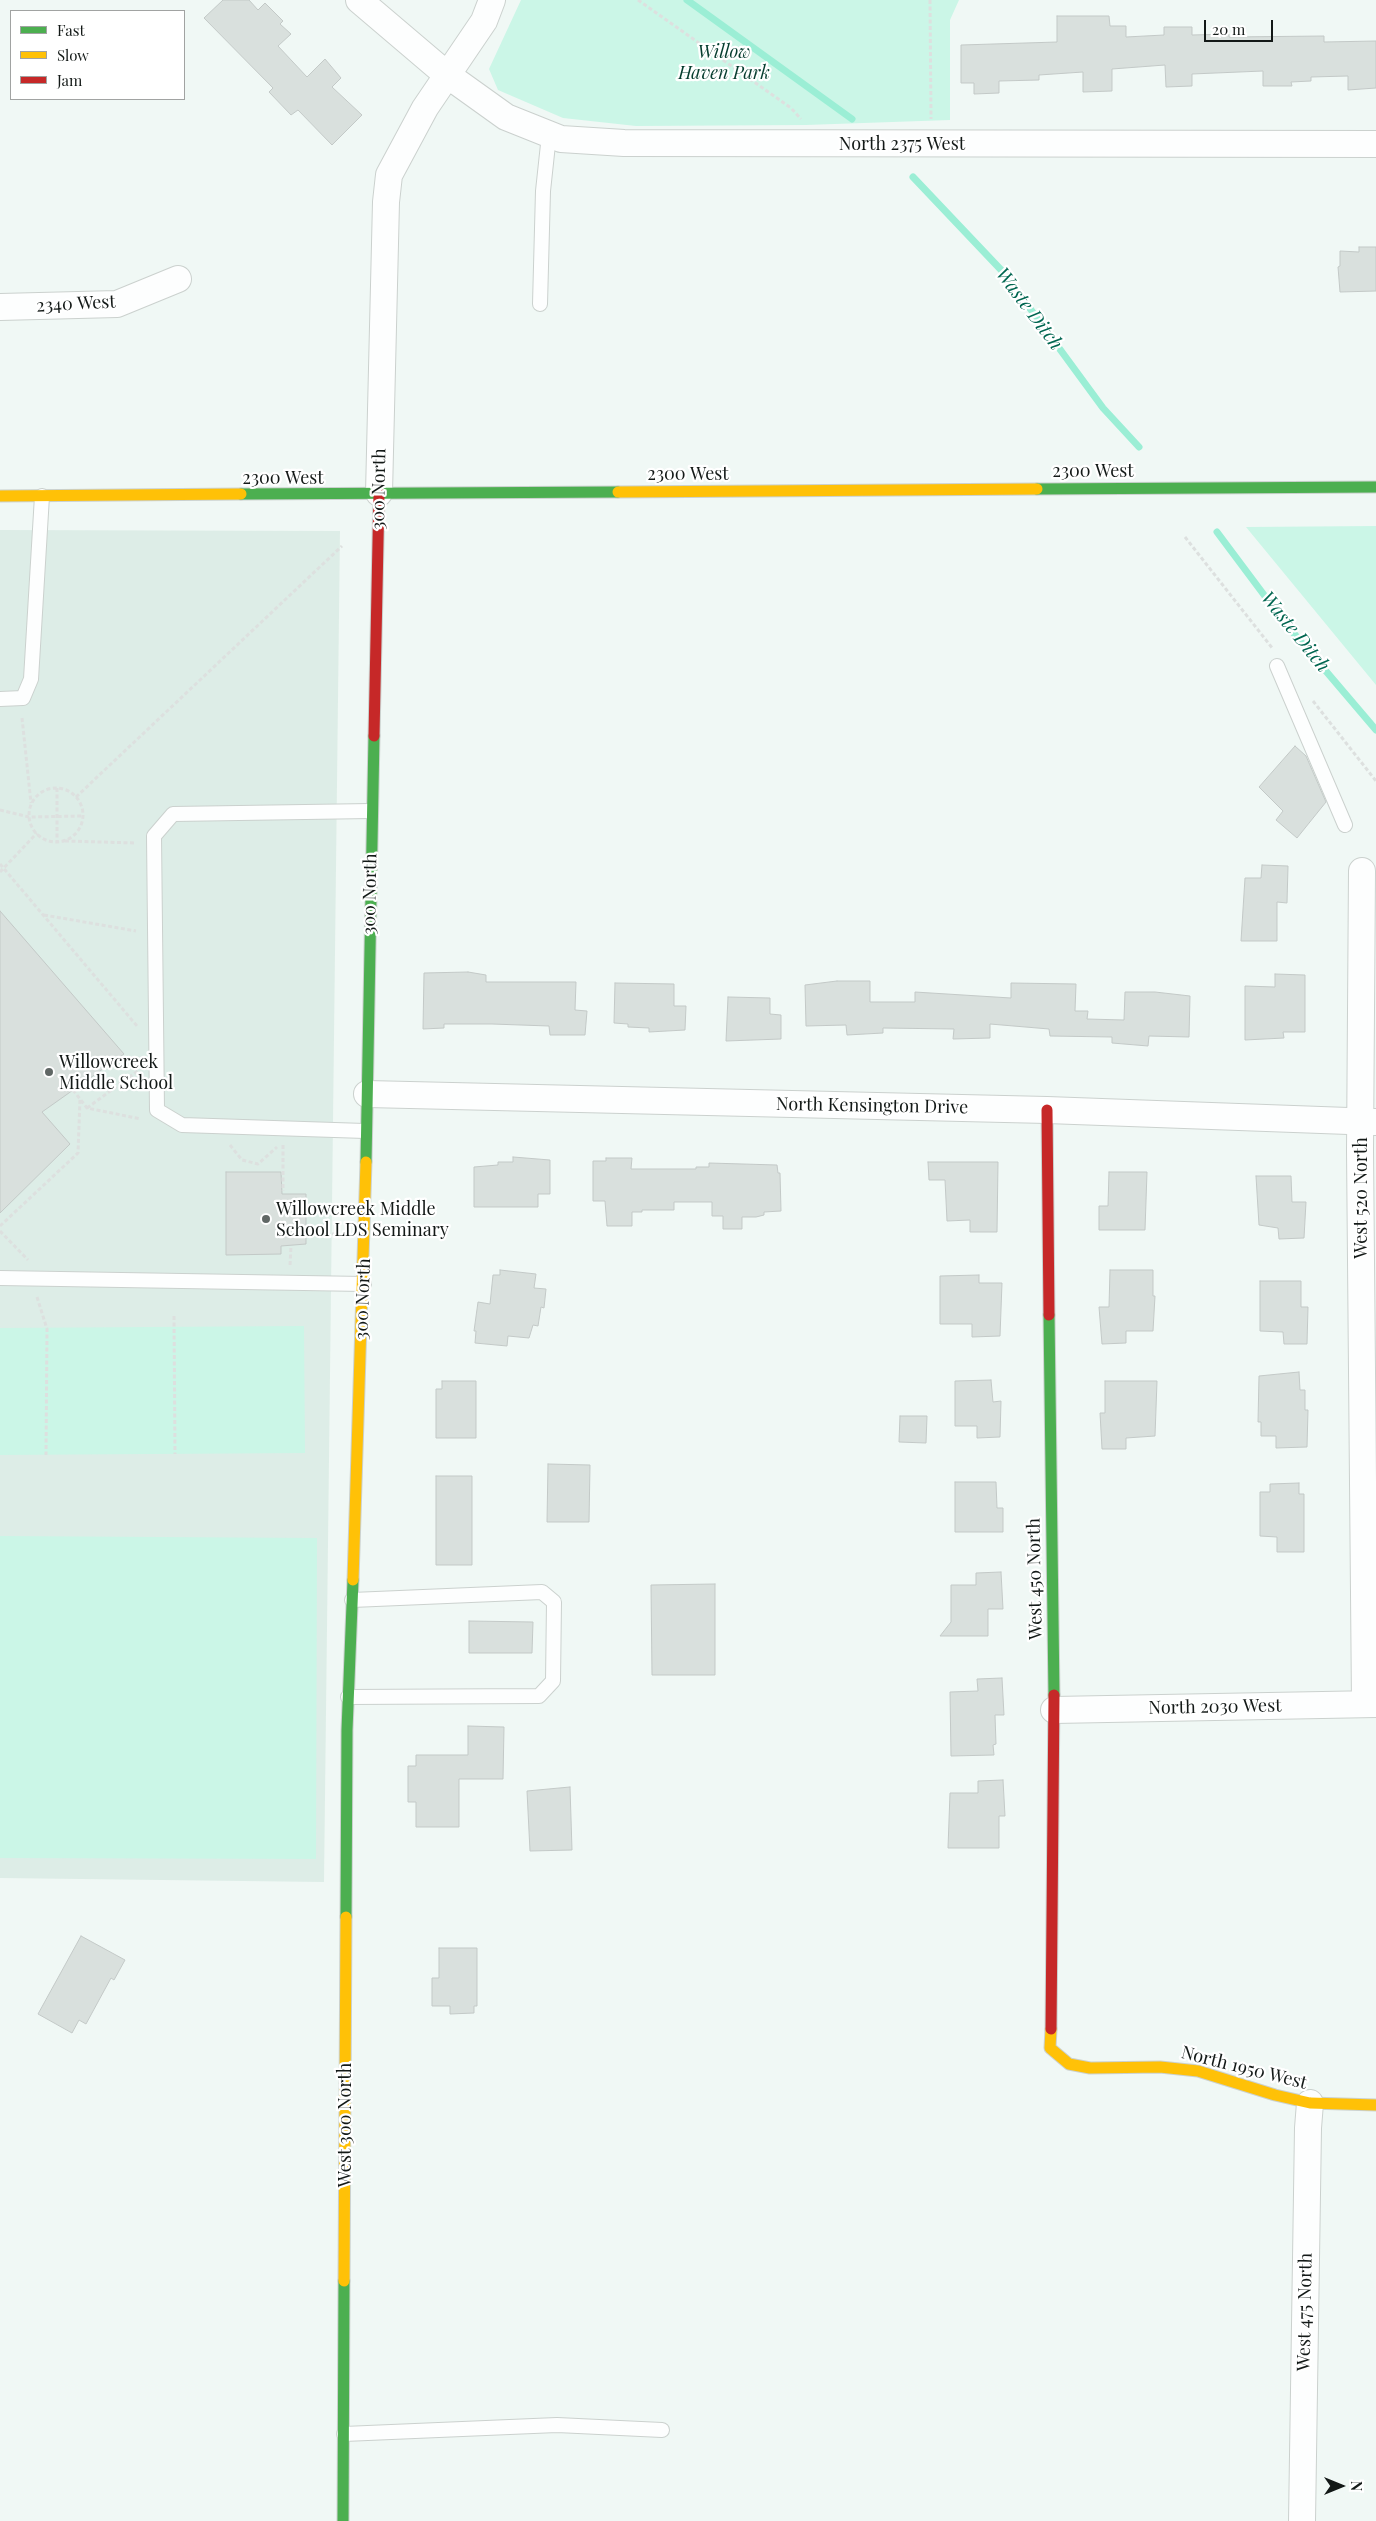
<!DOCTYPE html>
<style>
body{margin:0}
#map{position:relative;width:1376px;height:2521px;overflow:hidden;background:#f0f8f5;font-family:"Playfair Display",serif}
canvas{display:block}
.legend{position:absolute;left:10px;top:10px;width:175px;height:90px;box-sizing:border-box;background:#fff;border:1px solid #a1a3a2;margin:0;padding:6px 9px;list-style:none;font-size:15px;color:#131917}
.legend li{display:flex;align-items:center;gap:10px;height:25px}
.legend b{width:25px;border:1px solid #a1a3a2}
.north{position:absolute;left:1316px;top:2461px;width:50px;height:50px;-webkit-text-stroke:4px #fff;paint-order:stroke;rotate:90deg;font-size:14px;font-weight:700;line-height:20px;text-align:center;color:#131917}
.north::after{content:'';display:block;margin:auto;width:18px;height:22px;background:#131917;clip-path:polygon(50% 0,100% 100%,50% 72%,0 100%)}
.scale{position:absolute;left:1204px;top:20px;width:69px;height:22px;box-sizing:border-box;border:2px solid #131917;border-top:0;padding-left:6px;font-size:15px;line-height:18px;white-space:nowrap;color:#131917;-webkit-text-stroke:4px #fff;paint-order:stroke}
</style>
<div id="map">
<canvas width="1376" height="2521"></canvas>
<ul class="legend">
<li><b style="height:6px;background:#4caf50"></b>Fast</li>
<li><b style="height:6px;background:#ffc107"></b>Slow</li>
<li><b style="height:6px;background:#c62828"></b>Jam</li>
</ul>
<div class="north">N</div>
<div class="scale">20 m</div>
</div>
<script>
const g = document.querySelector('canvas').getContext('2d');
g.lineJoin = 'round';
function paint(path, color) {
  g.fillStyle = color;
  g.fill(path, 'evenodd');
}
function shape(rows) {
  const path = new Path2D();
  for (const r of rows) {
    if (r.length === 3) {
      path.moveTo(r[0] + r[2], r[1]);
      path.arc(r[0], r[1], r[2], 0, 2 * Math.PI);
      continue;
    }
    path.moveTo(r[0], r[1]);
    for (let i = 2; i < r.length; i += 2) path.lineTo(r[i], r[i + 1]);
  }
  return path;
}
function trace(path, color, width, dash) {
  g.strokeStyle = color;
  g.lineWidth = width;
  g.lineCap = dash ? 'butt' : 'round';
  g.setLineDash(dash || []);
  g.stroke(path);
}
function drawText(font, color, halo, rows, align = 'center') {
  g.font = font + ' "Playfair Display",serif';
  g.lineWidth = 4.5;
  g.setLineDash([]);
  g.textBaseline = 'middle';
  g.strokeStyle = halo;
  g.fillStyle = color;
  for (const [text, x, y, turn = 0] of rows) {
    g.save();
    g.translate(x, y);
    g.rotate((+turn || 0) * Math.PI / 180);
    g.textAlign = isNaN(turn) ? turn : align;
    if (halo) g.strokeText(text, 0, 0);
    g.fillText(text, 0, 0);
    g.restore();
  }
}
paint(shape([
 [0,530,340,531,324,1882,0,1878]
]), '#ddede7');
paint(shape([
 [521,0,959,0,950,20,950,120,806,125,636,126,563,118,498,90,489,69],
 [1376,526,1376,685,1246,527],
 [304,1326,305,1453,0,1455,0,1328],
 [0,1536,317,1538,316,1859,0,1858]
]), '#cbf6e7');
trace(shape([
 [687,0,852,119],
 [913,177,1004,273,1103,408,1139,447],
 [1217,532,1285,623,1376,730]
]), '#9beed5', 7);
const building = shape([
 [223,0,249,0,258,10,265,3,283,21,280,24,291,34,278,46,307,77,325,59,341,78,332,87,362,115,332,145,298,110,291,115,269,92,273,88,204,18,223,0],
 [1057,16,1109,16,1110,26,1126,26,1126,37,1164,35,1164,27,1192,27,1192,35,1229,34,1229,37,1324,36,1324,42,1376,41,1376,88,1348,90,1348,76,1311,77,1311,81,1291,82,1292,86,1263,86,1263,71,1192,74,1192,86,1166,87,1165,65,1112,69,1112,91,1083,92,1083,72,1039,75,1039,80,999,81,999,93,974,94,974,83,961,83,961,45,1057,42,1057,16],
 [1359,247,1376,247,1376,291,1340,292,1338,267,1340,266,1340,251,1359,252,1359,247],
 [1295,746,1306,756,1326,802,1297,838,1276,820,1283,811,1259,787,1295,746],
 [1262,865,1288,866,1287,903,1277,902,1277,941,1241,941,1245,878,1261,878,1262,865],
 [0,911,124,1054,42,1112,70,1144,0,1213,0,911],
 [468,972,486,975,486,982,576,982,575,1010,587,1011,585,1035,550,1035,549,1026,492,1024,444,1024,444,1028,423,1029,424,973,468,972],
 [1275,974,1305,975,1305,1032,1283,1032,1284,1038,1245,1040,1245,986,1275,987,1275,974],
 [837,981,870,981,870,1002,915,1002,915,992,1011,998,1011,983,1076,984,1075,1011,1088,1011,1087,1019,1124,1020,1125,992,1155,992,1190,996,1189,1037,1149,1036,1148,1046,1112,1043,1112,1037,1050,1036,1049,1029,990,1024,990,1038,953,1039,954,1029,883,1028,883,1033,847,1035,846,1025,806,1026,805,985,837,981],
 [615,983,674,984,674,1006,686,1006,685,1030,649,1032,649,1028,628,1027,628,1024,614,1023,615,983],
 [728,997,770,998,770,1014,781,1015,781,1039,726,1041,728,997],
 [513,1157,550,1160,550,1194,538,1194,538,1207,474,1207,474,1167,498,1165,498,1162,513,1162,513,1157],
 [606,1158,632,1158,631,1169,696,1169,696,1167,709,1167,709,1163,777,1165,778,1173,780,1173,781,1211,764,1212,764,1215,756,1217,742,1217,742,1229,723,1229,723,1216,712,1216,712,1202,674,1202,674,1210,642,1210,642,1212,632,1212,632,1226,607,1226,605,1201,593,1201,593,1161,606,1161,606,1158],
 [928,1162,998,1162,997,1232,970,1232,970,1220,947,1221,945,1180,929,1180,928,1162],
 [226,1172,281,1172,282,1194,306,1194,306,1244,281,1246,281,1254,226,1255,226,1172],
 [1109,1172,1147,1172,1145,1230,1099,1230,1099,1206,1108,1206,1109,1172],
 [1256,1176,1291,1176,1292,1202,1306,1202,1304,1238,1279,1239,1278,1228,1259,1225,1256,1176],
 [500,1270,536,1274,534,1288,546,1289,544,1308,541,1307,538,1326,533,1325,529,1338,508,1336,507,1346,475,1343,476,1331,474,1331,478,1302,490,1304,493,1275,500,1275,500,1270],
 [1110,1270,1153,1270,1153,1296,1155,1296,1153,1331,1126,1331,1126,1343,1102,1344,1099,1307,1109,1307,1110,1270],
 [979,1275,979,1283,1002,1283,1000,1336,972,1337,972,1324,940,1324,940,1276,979,1275],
 [1260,1281,1301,1281,1301,1307,1308,1307,1307,1344,1284,1344,1283,1332,1260,1331,1260,1281],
 [1299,1372,1300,1390,1305,1390,1305,1410,1308,1410,1307,1447,1276,1448,1276,1436,1261,1436,1261,1422,1258,1422,1259,1376,1299,1372],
 [991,1380,993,1402,1001,1401,1000,1437,977,1438,977,1426,955,1426,955,1381,991,1380],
 [442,1381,476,1381,476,1438,436,1438,436,1389,442,1389,442,1381],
 [1105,1381,1157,1381,1155,1436,1126,1438,1126,1449,1102,1449,1100,1413,1105,1413,1105,1381],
 [900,1416,927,1416,926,1443,899,1442,900,1416],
 [548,1464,590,1465,589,1522,547,1522,548,1464],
 [436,1476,472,1476,472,1565,436,1565,436,1476],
 [955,1482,996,1482,997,1508,1003,1508,1003,1532,955,1532,955,1482],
 [1299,1483,1299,1494,1304,1494,1304,1552,1277,1552,1277,1537,1260,1536,1260,1492,1270,1492,1270,1484,1299,1483],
 [1001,1572,1003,1609,988,1609,988,1636,940,1636,951,1622,951,1585,976,1585,976,1573,1001,1572],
 [715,1584,715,1675,652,1675,651,1585,715,1584],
 [469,1621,533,1622,532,1653,469,1653,469,1621],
 [1002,1678,1004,1715,995,1715,996,1744,993,1745,994,1755,951,1756,950,1692,978,1691,977,1679,1002,1678],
 [468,1726,504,1727,503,1779,459,1779,459,1827,416,1827,416,1802,408,1802,408,1766,416,1766,416,1755,468,1755,468,1726],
 [1003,1780,1005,1816,999,1816,999,1848,948,1848,950,1793,978,1793,978,1781,1003,1780],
 [570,1787,572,1850,530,1851,527,1791,570,1787],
 [81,1936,125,1960,114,1980,111,1978,86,2024,79,2020,72,2033,38,2014,81,1936],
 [439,1948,477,1948,477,2006,474,2006,474,2013,450,2014,450,2006,432,2006,432,1978,439,1978,439,1948]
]);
paint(building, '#d9e0dd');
trace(building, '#c3c9c7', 1);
const lane = shape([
 [540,304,543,191,549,135],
 [1277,666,1345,825],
 [0,699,23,698,31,679,42,496],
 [365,1131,182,1125,157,1110,154,836,173,814,371,811],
 [0,1278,364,1284],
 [348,1697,539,1696,553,1681,554,1602,542,1592,352,1600],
 [344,2434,557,2425,662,2430]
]);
const street = shape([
 [359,0,446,74,506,117,561,139,624,143,1376,144],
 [0,307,117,304,178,279],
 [379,493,386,202,389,175,425,108,484,21,492,0],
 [1362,871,1360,1150,1365,1704],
 [367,1094,1047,1110,1376,1122],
 [1054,1710,1376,1704],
 [1302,2521,1308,2128,1310,2103]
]);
const fast = shape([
 [1037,489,1376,487],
 [241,494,618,492],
 [366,1162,374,736],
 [1049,1315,1054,1695],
 [346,1917,347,1730,353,1580],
 [343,2521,344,2281]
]);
const slow = shape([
 [618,492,1037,489],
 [0,496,241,494],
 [353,1580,366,1162],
 [1051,2029,1050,2048,1069,2064,1090,2068,1160,2067,1198,2071,1275,2095,1310,2103,1376,2105],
 [344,2281,346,1917]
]);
const jam = shape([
 [374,736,379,493],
 [1047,1110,1049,1315],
 [1051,2029,1054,1695]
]);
trace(lane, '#cbd1ce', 16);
trace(street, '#cbd1ce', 28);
trace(fast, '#cbd1ce', 13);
trace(slow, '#cbd1ce', 13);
trace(jam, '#cbd1ce', 13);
trace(shape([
 [638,0,791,108,801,119],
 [930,0,931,119],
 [1185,537,1273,649],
 [1313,701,1376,781],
 [22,718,31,803],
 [57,788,57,842],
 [56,815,27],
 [76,797,342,546],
 [0,810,29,817,83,816],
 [65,841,136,843],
 [0,864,137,1026],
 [0,872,37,833],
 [44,915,136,931],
 [73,1090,87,1108,141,1119],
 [87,1108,139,1070],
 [230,1145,242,1160,258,1164,277,1147],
 [283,1145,283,1191],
 [0,1226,78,1153,80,1099],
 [0,1231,28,1260],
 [306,1234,334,1234],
 [290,1265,291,1246],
 [37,1297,47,1329,46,1455],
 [174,1316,175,1454]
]), '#dde0df', 3, [4, 2.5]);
trace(lane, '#fdfefe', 14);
trace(street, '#fdfefe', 26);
trace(fast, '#4caf50', 11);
trace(slow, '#ffc107', 11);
trace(jam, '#c62828', 11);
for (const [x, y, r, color] of [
 [49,1072,5,"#606765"],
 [266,1219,5,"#606765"]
]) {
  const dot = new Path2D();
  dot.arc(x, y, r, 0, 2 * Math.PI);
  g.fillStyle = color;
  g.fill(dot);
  trace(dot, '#fff', 2);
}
drawText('italic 18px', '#063d2f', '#fff', [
 ["Willow",724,52],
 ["Haven Park",724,73]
]);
drawText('18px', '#131917', '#fff', [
 ["North 2375 West",902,144],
 ["2340 West",76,304,-3],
 ["2300 West",1093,471],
 ["2300 West",688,474],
 ["2300 West",283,478],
 ["300 North",379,489,-89],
 ["300 North",370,894,-89],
 ["North Kensington Drive",872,1106,1],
 ["West 520 North",1361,1198,-90],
 ["300 North",363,1299,-88],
 ["West 450 North",1035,1579,-91],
 ["North 2030 West",1215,1707,-1],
 ["North 1950 West",1244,2068,14],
 ["West 300 North",345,2125,-90],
 ["West 475 North",1305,2312,-89]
]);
drawText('18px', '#131917', '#fff', [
 ["Willowcreek",59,1062],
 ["Middle School",59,1083],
 ["Willowcreek Middle",276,1209],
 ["School LDS Seminary",276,1230]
], 'left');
drawText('italic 19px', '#006650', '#fff', [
 ["Waste Ditch",1029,309,53],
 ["Waste Ditch",1295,632,51]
]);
</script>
